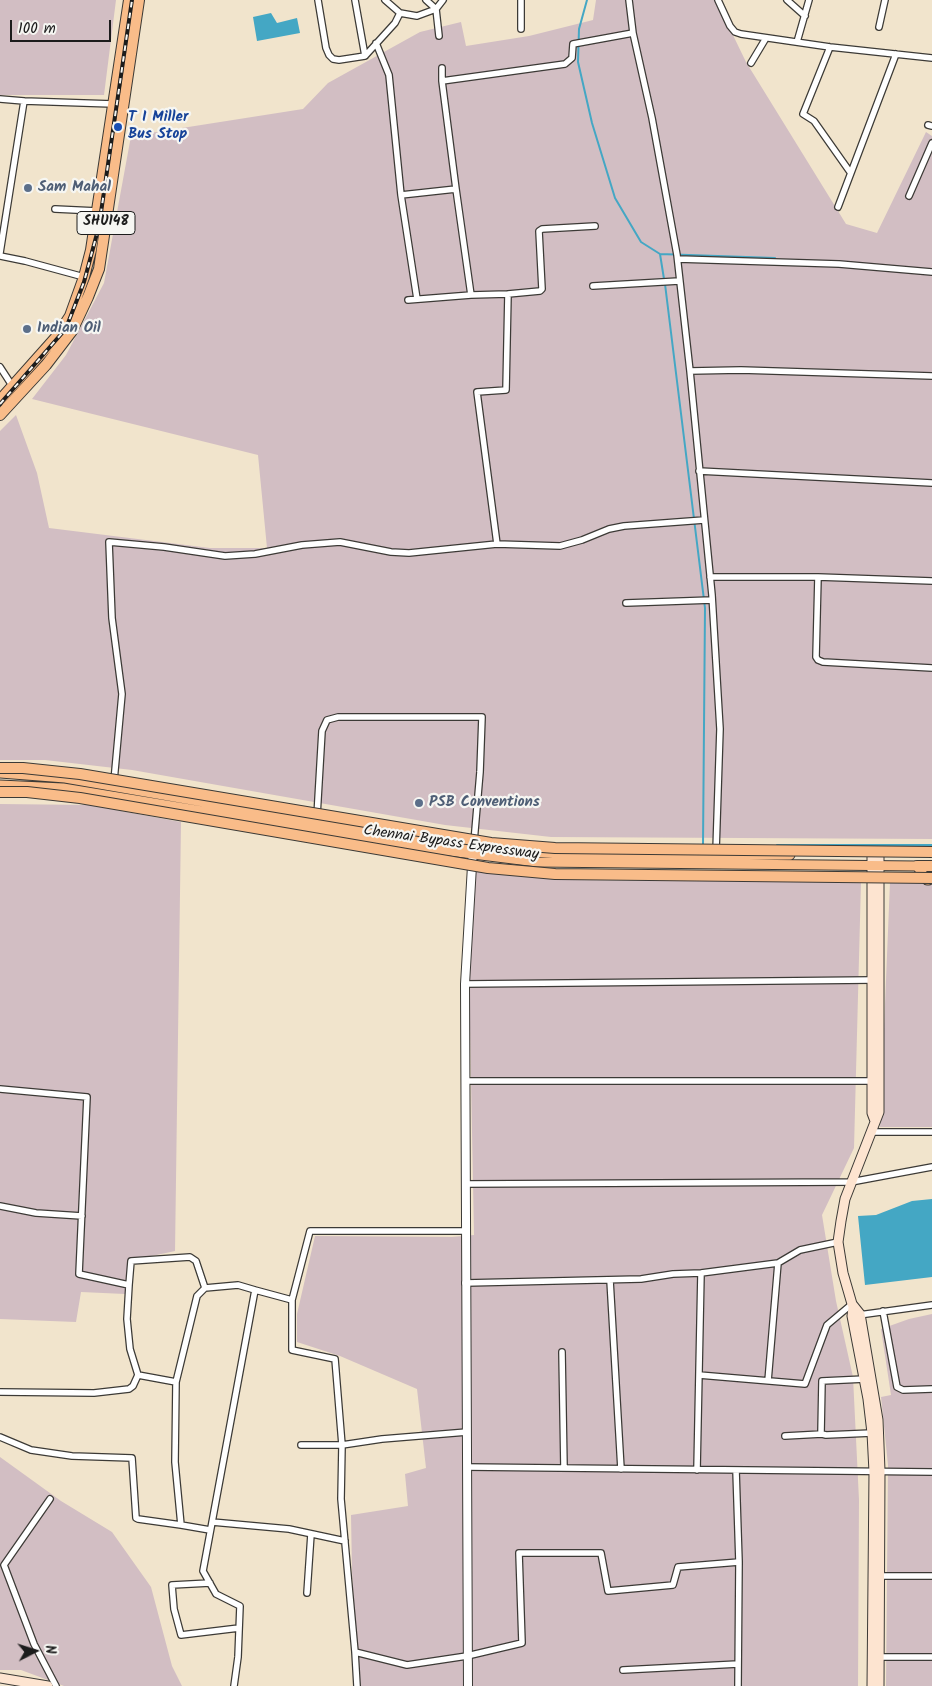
<!DOCTYPE html>
<style>
body{margin:0}
#map{position:relative;width:932px;height:1686px;overflow:hidden;background:#f1e4cc;font-family:Kalam,sans-serif}
canvas{display:block}
.north{position:absolute;left:10px;top:1626px;width:50px;height:50px;-webkit-text-stroke:4px #f6f6f2;paint-order:stroke;rotate:85deg;font-size:14px;font-weight:700;line-height:20px;text-align:center;color:#1c1c1c}
.north::after{content:'';display:block;margin:auto;width:18px;height:22px;background:#1c1c1c;clip-path:polygon(50% 0,100% 100%,50% 72%,0 100%)}
.scale{position:absolute;left:10px;top:20px;width:101px;height:22px;box-sizing:border-box;border:2px solid #1c1c1c;border-top:0;padding-left:6px;font-size:15px;line-height:18px;white-space:nowrap;color:#1c1c1c;-webkit-text-stroke:4px #f6f6f2;paint-order:stroke}
</style>
<div id="map">
<canvas width="932" height="1686"></canvas>
<div class="north">N</div>
<div class="scale">100 m</div>
</div>
<script>
const g = document.querySelector('canvas').getContext('2d');
g.lineJoin = 'round';
function paint(path, color) {
  g.fillStyle = color;
  g.fill(path, 'evenodd');
}
function shape(rows) {
  const path = new Path2D();
  for (const r of rows) {
    path.moveTo(r[0], r[1]);
    for (let i = 2; i < r.length; i += 2) path.lineTo(r[i], r[i + 1]);
  }
  return path;
}
function trace(path, color, width, dash) {
  g.strokeStyle = color;
  g.lineWidth = width;
  g.lineCap = dash ? 'butt' : 'round';
  g.setLineDash(dash || []);
  g.stroke(path);
}
function drawText(font, color, halo, rows, align = 'center') {
  g.font = font + ' Kalam,sans-serif';
  g.lineWidth = 4.5;
  g.setLineDash([]);
  g.textBaseline = 'middle';
  g.strokeStyle = halo;
  g.fillStyle = color;
  for (const [text, x, y, turn = 0] of rows) {
    g.save();
    g.translate(x, y);
    g.rotate((+turn || 0) * Math.PI / 180);
    g.textAlign = isNaN(turn) ? turn : align;
    if (halo) g.strokeText(text, 0, 0);
    g.fillText(text, 0, 0);
    g.restore();
  }
}
paint(shape([
 [0,0,116,0,104,95,0,95],
 [596,0,716,0,746,62,846,224,877,233,926,132,932,136,932,839,551,837,445,825,132,770,45,760,0,760,0,431,16,415,37,473,49,528,210,548,267,548,258,455,32,399,66,355,104,283,131,136,303,109,328,83,420,32,461,22,466,46,529,36,593,20],
 [0,804,89,805,181,822,175,1251,129,1261,125,1294,81,1292,76,1322,0,1319],
 [475,871,574,880,861,882,854,1148,822,1215,836,1301,853,1377,859,1500,858,1686,359,1686,352,1572,351,1515,408,1506,405,1474,426,1468,417,1389,340,1356,297,1342,297,1314,315,1236,452,1237,474,1235,469,977],
 [890,882,932,883,932,1127,880,1127],
 [932,1314,932,1686,886,1686,888,1465,881,1397,891,1395,881,1329,909,1319],
 [0,1457,61,1501,112,1532,151,1587,172,1666,182,1686,64,1686,21,1670,0,1670]
]), '#d2bec3');
paint(shape([
 [271,13,277,23,297,18,300,33,257,41,253,17],
 [932,1199,932,1277,865,1285,858,1216,876,1215,912,1201]
]), '#44a7c4');
trace(shape([
 [587,0,579,29,578,62,592,123,615,198,641,242,660,254,775,258],
 [660,254,664,279],
 [665,284,705,608,703,845,704,845],
 [777,845,932,845]
]), '#44a7c4', 2);
const minor = shape([
 [318,0,326,48,329,55,333,59,339,60,365,56,395,23,400,13],
 [355,0,365,56],
 [385,0,400,13,417,16,436,9,443,0],
 [426,0,436,9,439,36],
 [629,0,633,33,652,118,677,255,690,371,712,595,720,729,716,851],
 [718,0,730,26,735,32,741,34,830,47,932,58],
 [787,0,805,16],
 [879,27,885,0],
 [521,29,521,0],
 [797,42,809,0],
 [376,43,389,75,401,195,456,189,471,295,508,294,506,390,477,392,497,544],
 [830,47,803,114,814,121,850,172],
 [751,63,766,38],
 [442,68,442,81],
 [0,99,24,101,113,104],
 [928,125,932,126],
 [456,189,442,81,565,64,572,58,573,44,633,33],
 [401,195,417,299],
 [909,196,932,143],
 [838,207,896,54],
 [55,209,97,211],
 [0,253,24,101],
 [0,256,25,261,84,277],
 [678,259,839,264,932,272],
 [593,286,679,281],
 [508,294,540,291,542,289,539,231,542,229,595,226],
 [408,300,471,295],
 [0,367,13,387],
 [690,371,741,370,932,376],
 [699,471,932,483],
 [710,577,818,577,932,581],
 [818,577,816,657,818,660,823,662,932,668],
 [626,603,712,600],
 [114,781,122,694,112,618,109,542,164,547,225,556,255,554,302,545,340,542,391,552,409,553,497,544,560,546,582,540,609,529,624,526,704,520],
 [317,816,322,731,327,720,338,717,482,717,480,772,474,842],
 [465,984,872,980],
 [465,1081,872,1081],
 [0,1089,87,1097,79,1274,129,1285,131,1261,190,1257,196,1261,205,1288],
 [871,1132,932,1132],
 [465,1184,851,1182,932,1167],
 [0,1206,36,1213,82,1216],
 [465,1231,310,1231,292,1300,292,1350,335,1359,342,1445,341,1499,355,1652,407,1665,467,1656,522,1643,519,1553,601,1553,608,1591,673,1585,678,1567,739,1562],
 [610,1280,621,1469],
 [465,1283,641,1279,673,1274,701,1273,778,1263,800,1250,838,1242],
 [129,1285,127,1319,130,1349,138,1375],
 [883,1311,897,1387,903,1390,932,1389],
 [859,1315,932,1305],
 [562,1352,564,1468],
 [699,1375,805,1384,827,1325,852,1304],
 [865,1379,822,1381,821,1433,822,1434,826,1435,872,1433],
 [768,1381,778,1263],
 [0,1392,94,1393,129,1389,133,1386,138,1375,176,1382],
 [785,1436,822,1434],
 [0,1437,31,1450,72,1456,132,1458,136,1518,138,1519,181,1525],
 [301,1445,342,1445,382,1439,467,1432],
 [467,1467,932,1472],
 [697,1470,701,1273],
 [736,1470,739,1562,738,1686],
 [50,1499,4,1565,34,1644,56,1686],
 [212,1522,289,1529,345,1541],
 [210,1530,181,1525,175,1462,176,1382,197,1296,205,1288,238,1285,255,1290],
 [880,1576,932,1576],
 [210,1583,172,1585,174,1609,181,1635,239,1628],
 [307,1593,311,1534],
 [355,1652,357,1686],
 [879,1657,932,1657],
 [623,1670,738,1664],
 [234,1686,238,1657,240,1606,216,1594,203,1571,255,1290,292,1300]
]);
const tertiary = shape([
 [468,1686,465,984,473,849]
]);
const secondary = shape([
 [872,856,872,1113,875,1121],
 [879,856,879,1112,845,1199,841,1221,838,1242,843,1273,852,1304,860,1314,878,1420,880,1471,879,1686],
 [853,1308,852,1316,868,1399,872,1433,874,1472,872,1686],
 [0,1678,48,1686]
]);
const primary = shape([
 [0,773,65,778,388,834,453,844,510,851,606,856,790,855],
 [0,785,63,788,425,848,537,862,917,866,927,880,929,880]
]);
const trunk = shape([
 [0,400,57,336,70,316,84,277,91,250,129,0],
 [0,415,46,365,72,331,88,297,99,269,139,0],
 [917,866,932,866]
]);
trace(minor, '#3c3a36', 8);
trace(tertiary, '#3c3a36', 10);
trace(secondary, '#3c3a36', 11);
trace(primary, '#3c3a36', 11);
trace(trunk, '#3c3a36', 12);
trace(minor, '#fff', 5.5);
trace(tertiary, '#fff', 8);
trace(secondary, '#fde4d0', 9);
trace(primary, '#f9bc89', 9);
trace(trunk, '#f9bc89', 10);
const rail = shape([
 [0,404,63,332,68,323,84,282,99,226,132,0]
]);
trace(rail, '#1c1c1c', 4);
trace(rail, '#f6f6f2', 2, [5.5]);
const trunkBridge = shape([
 [0,768,23,768,80,774,491,843,555,848,932,852],
 [0,792,27,792,80,798,488,868,555,874,932,878]
]);
trace(trunkBridge, '#3c3a36', 12, []);
trace(trunkBridge, '#f9bc89', 10);
for (const [x, y, r, color] of [
 [118,127,5,"#1a4fb4"],
 [28,188,5,"#5c6f8a"],
 [27,329,5,"#5c6f8a"],
 [419,803,5,"#5c6f8a"]
]) {
  const dot = new Path2D();
  dot.arc(x, y, r, 0, 2 * Math.PI);
  g.fillStyle = color;
  g.fill(dot);
  trace(dot, '#f6f6f2', 2);
}
for (const [x, y, w] of [
 [106,223,58]
]) {
  const box = new Path2D();
  box.roundRect(x - w / 2, y - 11.5, w, 23, 4);
  g.fillStyle = '#f6f6f2';
  g.fill(box);
  trace(box, '#1c1c1c', 1);
}
drawText('bold 14px', '#1c1c1c', null, [
 ["SHU148",106,223]
]);
drawText('bold 15px', '#164399', '#f6f6f2', [
 ["T I Miller",128,118],
 ["Bus Stop",128,135]
], 'left');
drawText('bold 15px', '#4e5e75', '#f6f6f2', [
 ["Sam Mahal",38,188],
 ["Indian Oil",37,329],
 ["PSB Conventions",429,803]
], 'left');
drawText('15px', '#1c1c1c', '#f6f6f2', [
 ["Chennai Bypass Expressway",451,844,8]
]);
</script>
